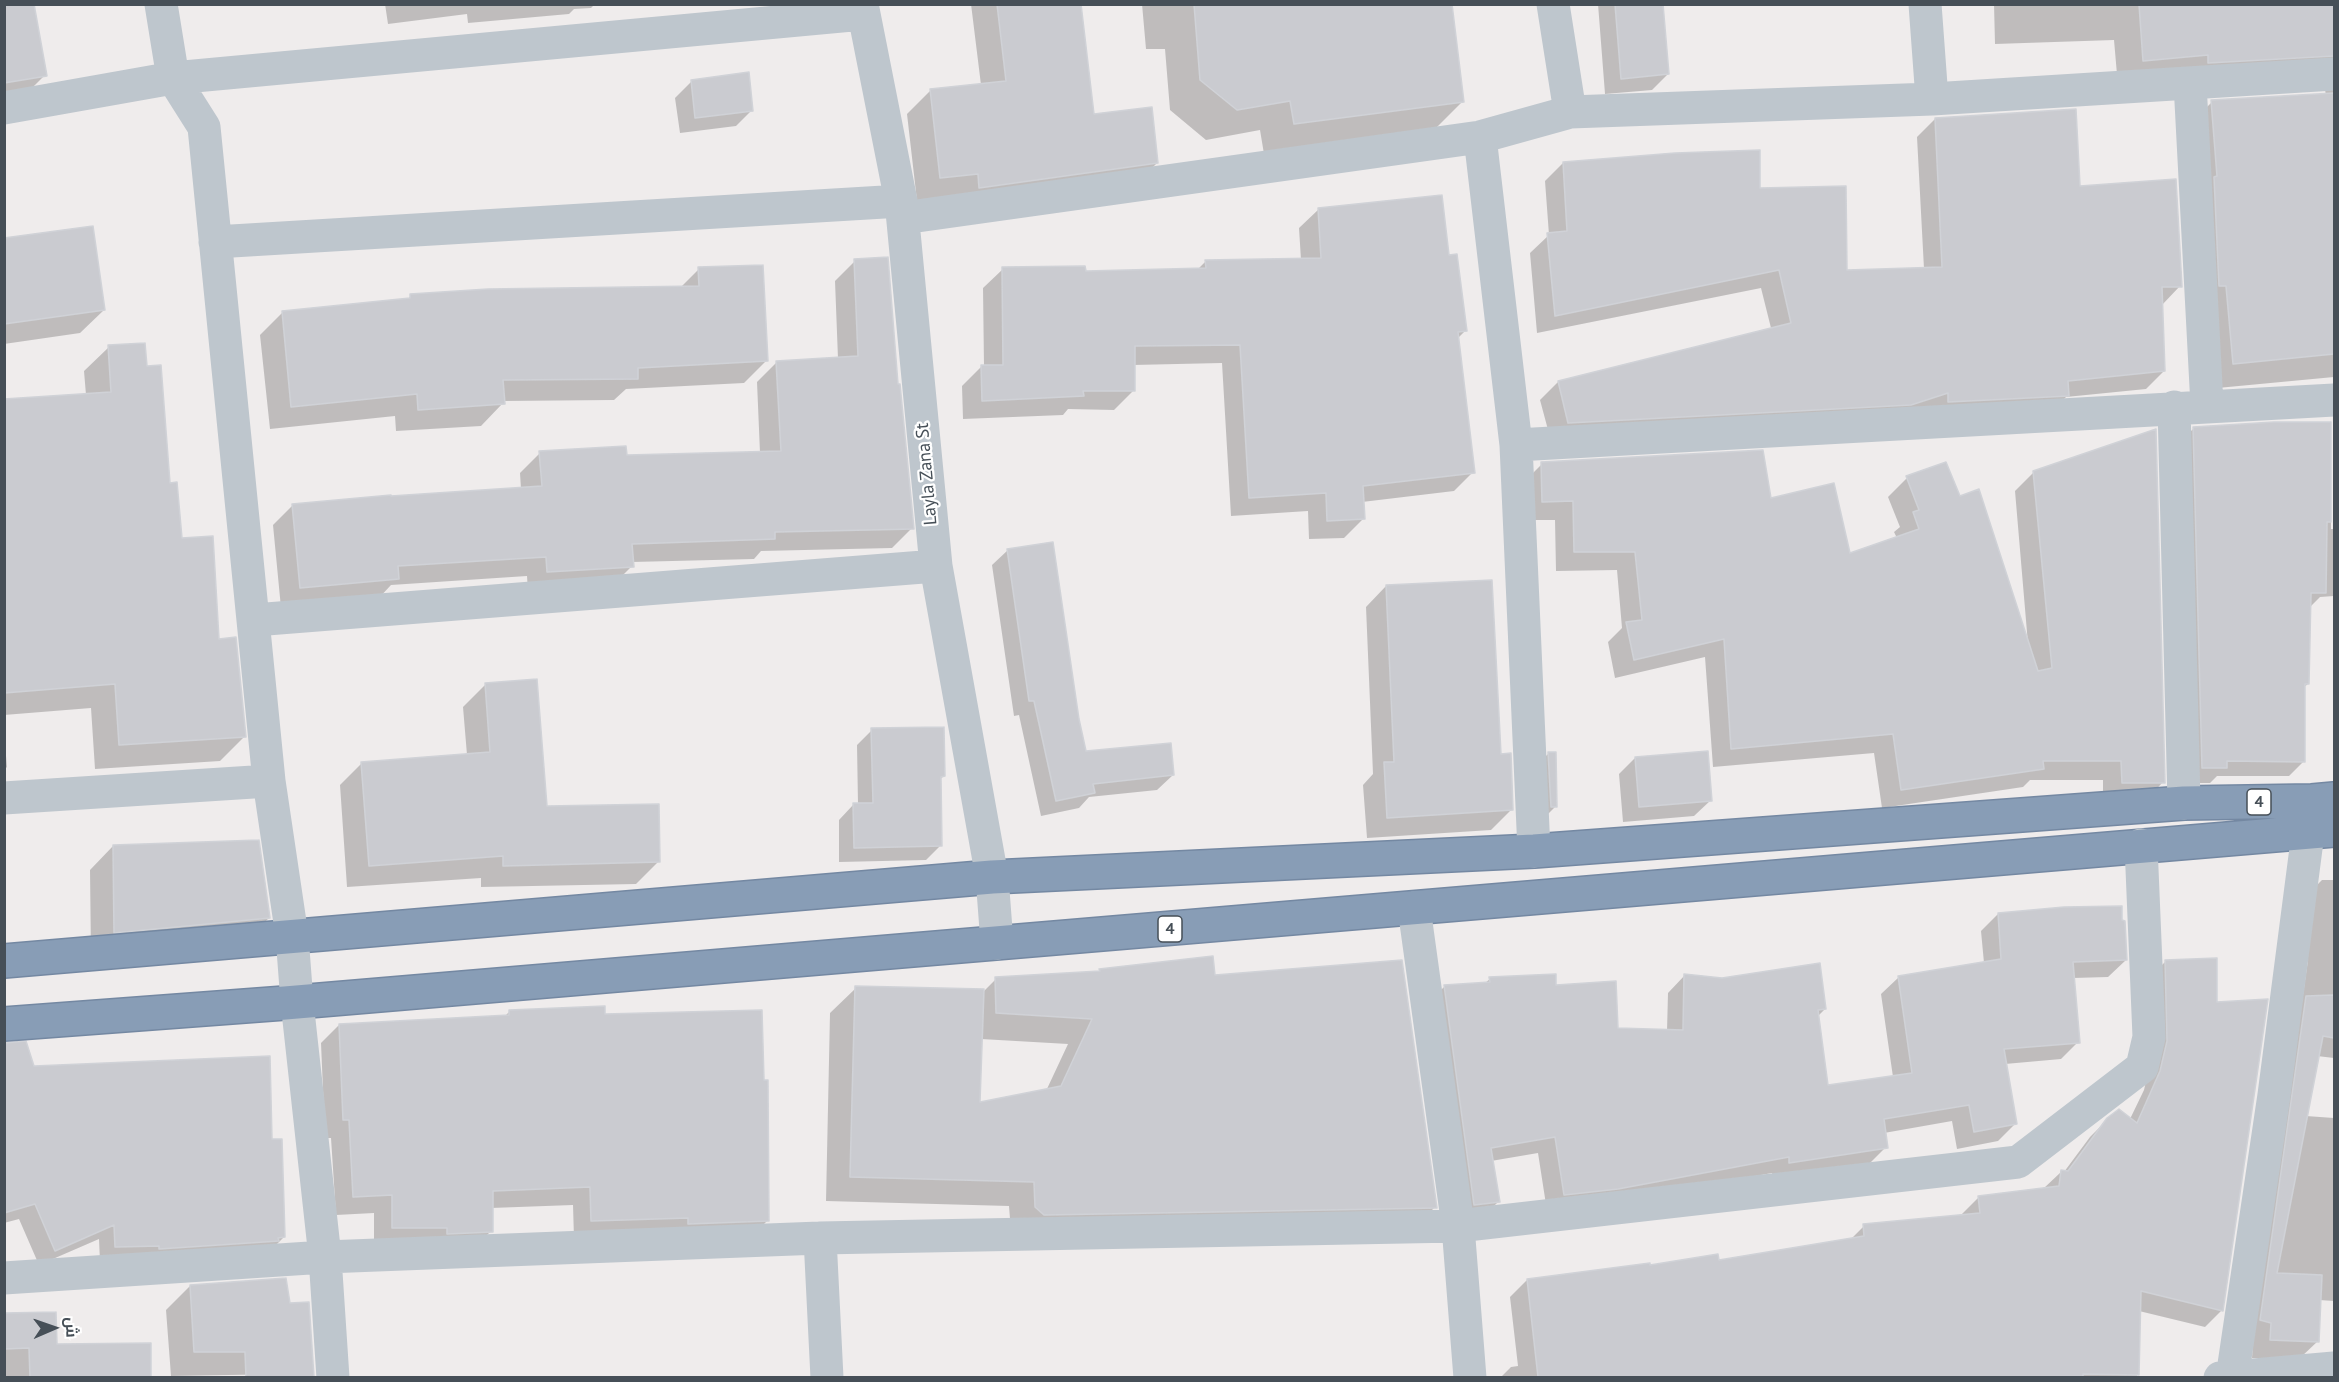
<!DOCTYPE html>
<meta charset="utf-8">
<style>
body{margin:0}
#map{position:relative;width:2339px;height:1382px;overflow:hidden;background:#efecec;font-family:"PT Sans",Cairo,sans-serif}
canvas{display:block}
.frame{position:absolute;inset:0;border:6px solid #464f57;pointer-events:none}
.north{position:absolute;left:24px;top:1298px;width:60px;height:60px;-webkit-text-stroke:4px #fff;paint-order:stroke;rotate:88deg;font-size:16px;font-weight:700;line-height:24px;text-align:center;color:#464f57}
.north::after{content:'';display:block;margin:auto;width:21px;height:27px;background:#464f57;clip-path:polygon(50% 0,100% 100%,50% 72%,0 100%)}
</style>
<div id="map">
<canvas width="2339" height="1382"></canvas>
<div class="frame"></div>
<div class="north">ش</div>
</div>
<script>
const g = document.querySelector('canvas').getContext('2d');
g.lineJoin = 'round';
function paint(path, color) {
  g.fillStyle = color;
  g.fill(path, 'evenodd');
}
function shape(rows) {
  const path = new Path2D();
  for (const r of rows) {
    path.moveTo(r[0], r[1]);
    for (let i = 2; i < r.length; i += 2) path.lineTo(r[i], r[i + 1]);
  }
  return path;
}
function trace(path, color, width, dash) {
  g.strokeStyle = color;
  g.lineWidth = width;
  g.lineCap = dash ? 'butt' : 'round';
  g.setLineDash(dash || []);
  g.stroke(path);
}
function drawText(font, color, halo, rows, align = 'center') {
  g.font = font + ' "PT Sans",sans-serif';
  g.lineWidth = 4.5;
  g.setLineDash([]);
  g.textBaseline = 'middle';
  g.strokeStyle = halo;
  g.fillStyle = color;
  for (const [text, x, y, turn = 0] of rows) {
    g.save();
    g.translate(x, y);
    g.rotate((+turn || 0) * Math.PI / 180);
    g.textAlign = isNaN(turn) ? turn : align;
    if (halo) g.strokeText(text, 0, 0);
    g.fillText(text, 0, 0);
    g.restore();
  }
}
paint(shape([
 [4,4,45,75,24,96,4,100],
 [385,4,595,4,591,8,574,9,569,14,468,23,467,14,388,24],
 [971,4,1079,4,1092,115,1157,163,1134,186,917,201,907,114,930,91,981,85],
 [1142,4,1450,4,1463,101,1432,132,1264,154,1260,130,1206,140,1170,110,1165,49,1146,49],
 [1598,4,1661,4,1668,74,1652,90,1605,94],
 [1994,4,2334,4,2334,377,2207,389,2186,128,2212,102,2326,95,2325,90,2118,86,2114,40,1995,44],
 [691,82,752,110,736,126,680,133,675,98],
 [1935,119,2078,187,2180,286,2162,305,2164,371,2146,389,2066,397,2050,413,1551,441,1540,400,1558,382,1771,328,1761,288,1537,333,1530,253,1549,235,1545,181,1563,163,1759,190,1846,272,1924,269,1917,137],
 [1319,209,1447,256,1466,330,1457,339,1473,472,1454,491,1362,502,1363,519,1344,538,1309,539,1308,511,1231,516,1222,363,1133,365,1133,391,1114,410,1068,409,1063,415,963,419,962,386,981,367,984,367,983,288,1003,269,1084,273,1197,270,1206,261,1301,260,1299,228],
 [4,240,104,310,80,333,4,344],
 [855,261,896,386,912,528,892,548,761,551,754,559,632,562,632,566,612,586,528,592,527,576,391,585,378,599,281,608,273,525,293,505,521,489,520,473,540,453,625,457,760,453,757,382,777,362,838,359,835,281],
 [699,269,766,361,744,383,626,389,614,400,503,401,503,403,481,426,396,431,395,416,270,429,260,335,282,313,407,300,411,296,680,288],
 [109,347,145,368,180,539,218,640,244,737,220,761,95,769,91,708,4,715,4,400,86,395,84,371],
 [2330,424,2331,529,2334,529,2334,596,2320,597,2309,608,2308,684,2304,687,2304,761,2289,776,2217,776,2210,783,2187,783,2179,443,2194,428],
 [1542,464,1769,500,1849,555,1897,538,1894,532,1900,527,1888,497,1907,478,1959,498,2028,644,2015,491,2034,472,2163,782,2144,802,2103,801,2103,780,2030,780,2023,787,1882,808,1874,753,1713,767,1705,657,1615,678,1608,642,1622,628,1617,570,1556,571,1555,520,1524,520,1523,483],
 [1008,550,1078,719,1085,753,1173,775,1157,790,1089,797,1079,808,1041,816,1019,715,1014,716,992,565],
 [1386,586,1499,755,1512,809,1491,830,1367,838,1363,785,1373,774,1366,607],
 [486,684,546,808,659,861,636,884,481,887,481,878,347,887,340,785,362,763,467,755,463,707],
 [872,730,944,776,939,780,941,845,926,860,839,862,839,820,853,805,858,805,857,745],
 [4,733,7,767,4,770],
 [1549,753,1556,806,1548,814,1541,761],
 [1635,758,1711,800,1694,816,1623,822,1619,774],
 [113,846,269,918,245,941,91,956,90,870],
 [2322,880,2334,880,2334,1058,2317,1056,2306,1116,2334,1118,2334,1301,2319,1300,2318,1341,2299,1359,2252,1358,2253,1341,2308,960,2297,946,2303,899],
 [1998,914,2126,960,2108,977,2073,978,2078,1042,2061,1059,2005,1064,2015,1124,1998,1141,1957,1149,1952,1121,1884,1133,1886,1147,1869,1164,1773,1179,1772,1173,1600,1205,1547,1211,1538,1153,1491,1161,1498,1202,1481,1219,1457,1222,1427,1004,1444,987,1485,983,1490,979,1555,987,1616,1029,1667,1031,1668,993,1685,975,1825,1009,1818,1016,1826,1087,1893,1077,1881,994,1899,977,1984,963,1981,931],
 [2165,962,2222,1310,2205,1327,2139,1311,2137,1378,1500,1378,1511,1367,1518,1366,1510,1297,1527,1280,1718,1261,1850,1240,1864,1226,1962,1217,1962,1214,1979,1197,2043,1189,2061,1172,2064,1172,2090,1137,2108,1119,2130,1119,2144,1090,2151,1059,2148,979],
 [1100,970,1214,977,1435,1207,1410,1232,1011,1232,1009,1206,826,1201,830,1013,856,988,984,991,996,979,1098,973],
 [981,1039,1068,1044,1046,1091,979,1104],
 [510,1011,604,1016,767,1221,749,1239,574,1239,573,1205,491,1208,491,1231,473,1249,374,1245,374,1213,336,1215,331,1138,325,1138,321,1043,339,1025,504,1017],
 [4,1055,33,1068,271,1141,284,1237,268,1253,100,1262,99,1239,39,1265,19,1219,4,1223],
 [190,1286,287,1374,171,1376,166,1310],
 [4,1315,55,1345,150,1344,149,1378,4,1378]
]), '#0003');
const building = shape([
 [4,4,34,4,47,76,4,83,4,4],
 [997,4,1081,4,1094,114,1152,107,1158,163,979,188,978,174,940,178,930,89,1006,81,997,4],
 [1194,4,1452,4,1464,102,1294,124,1290,101,1237,110,1200,80,1194,4],
 [1615,4,1663,4,1669,74,1621,79,1615,4],
 [2139,4,2334,4,2334,56,2208,63,2208,55,2143,61,2139,4],
 [749,72,753,111,695,118,691,80,749,72],
 [2334,93,2334,354,2233,364,2226,286,2219,286,2214,177,2217,176,2211,100,2334,93],
 [2076,109,2080,186,2176,179,2182,287,2162,287,2165,371,2068,381,2069,396,1948,402,1948,393,1911,405,1568,423,1558,381,1791,323,1779,270,1555,316,1547,233,1567,231,1563,162,1675,153,1760,150,1760,188,1846,186,1847,270,1942,267,1935,118,2076,109],
 [1442,195,1449,255,1457,254,1467,331,1458,332,1475,473,1363,486,1365,519,1327,521,1326,493,1249,498,1240,345,1135,346,1135,391,1083,391,1084,396,982,401,981,365,1003,365,1002,267,1085,266,1086,271,1206,268,1205,260,1321,258,1318,208,1442,195],
 [93,226,105,310,4,324,4,238,93,226],
 [888,257,898,384,900,384,914,529,775,532,775,539,632,544,634,567,547,572,546,557,398,566,399,579,300,588,292,504,391,495,391,496,542,486,539,451,626,446,627,455,781,451,776,361,858,356,854,259,888,257],
 [763,265,768,361,638,368,638,379,503,380,505,404,418,410,417,394,291,407,282,311,410,298,410,294,488,289,699,286,698,267,763,265],
 [145,343,147,366,161,365,170,483,177,482,182,538,213,536,219,639,236,637,246,737,119,745,115,684,4,693,4,399,111,392,108,345,145,343],
 [2274,422,2331,422,2331,522,2327,522,2326,593,2311,593,2309,684,2305,684,2305,762,2227,761,2227,768,2202,768,2193,427,2274,422],
 [2156,429,2165,783,2122,783,2121,761,2043,761,2044,769,1901,790,1893,734,1731,749,1724,639,1634,660,1626,622,1642,620,1635,552,1574,552,1573,501,1542,502,1541,462,1763,450,1771,498,1834,483,1850,553,1919,529,1913,512,1919,510,1906,476,1946,462,1960,496,1979,489,2038,671,2052,668,2033,471,2156,429],
 [1053,542,1079,719,1086,751,1171,743,1174,775,1093,784,1095,793,1056,801,1034,701,1029,701,1007,549,1053,542],
 [1492,580,1501,754,1511,753,1513,810,1387,818,1384,762,1394,762,1386,585,1492,580],
 [537,679,547,806,659,804,660,862,503,866,503,856,369,866,361,762,490,752,485,683,537,679],
 [944,727,945,776,941,777,942,846,854,848,853,803,873,803,871,728,944,727],
 [1708,751,1712,801,1639,807,1635,757,1708,751],
 [1548,752,1556,752,1557,807,1551,807,1548,752],
 [259,840,270,918,114,933,113,845,259,840],
 [2122,906,2122,920,2125,921,2127,960,2073,962,2080,1043,2004,1049,2017,1124,1974,1132,1969,1105,1884,1119,1888,1148,1789,1163,1789,1157,1618,1189,1564,1195,1555,1137,1491,1148,1500,1202,1474,1205,1444,985,1490,982,1489,977,1556,974,1556,985,1616,981,1618,1028,1683,1030,1684,974,1722,978,1820,963,1826,1009,1818,1010,1828,1085,1912,1073,1898,976,2001,959,1998,913,2064,907,2122,906],
 [1213,956,1215,975,1402,960,1437,1208,1044,1215,1035,1207,1034,1182,850,1177,855,986,984,989,980,1102,1061,1086,1092,1019,996,1013,995,977,1100,971,1099,969,1213,956],
 [2217,958,2217,1002,2268,999,2223,1311,2141,1291,2139,1375,2083,1374,2083,1377,1538,1377,1527,1279,1650,1263,1650,1265,1718,1254,1719,1260,1864,1236,1863,1224,1980,1213,1978,1196,2059,1186,2061,1170,2068,1171,2107,1118,2119,1109,2137,1123,2160,1071,2167,1041,2165,960,2217,958],
 [2334,995,2334,1038,2323,1036,2277,1273,2322,1275,2319,1342,2270,1340,2271,1323,2260,1320,2306,996,2334,995],
 [605,1006,605,1014,762,1010,764,1080,768,1080,769,1221,688,1224,688,1218,591,1221,590,1187,493,1191,493,1232,447,1234,447,1228,392,1228,392,1195,353,1197,349,1120,343,1120,339,1024,509,1015,509,1010,605,1006],
 [26,1041,34,1066,270,1056,272,1139,282,1139,285,1237,278,1238,279,1241,159,1249,159,1246,115,1247,114,1225,55,1251,35,1204,4,1213,4,1043,26,1041],
 [286,1278,290,1303,309,1302,314,1377,246,1377,245,1352,194,1352,190,1285,286,1278],
 [56,1312,57,1344,151,1343,151,1377,30,1377,29,1348,4,1349,4,1313,56,1312]
]);
paint(building, '#cacbd0');
trace(building, '#d0d2d7', 1.5);
const highway = shape([
 [4,961,992,877,1534,851,2184,803,2312,801,2334,799],
 [4,1024,285,1003,2334,830]
]);
trace(highway, '#7488a2', 36);
trace(shape([
 [161,4,173,78,204,127,269,781,292,936,297,1002,325,1257,333,1378],
 [862,4,901,201,936,566,992,877,997,943],
 [1553,4,1570,112],
 [1925,4,1932,99],
 [2190,83,2207,406],
 [4,108,173,78,863,14],
 [1480,137,1516,445,1534,851],
 [903,218,1480,137,1570,112,1932,99,2334,74],
 [215,242,901,201],
 [2174,407,2184,803],
 [1516,445,2334,400],
 [254,620,936,566],
 [4,798,269,781],
 [1414,908,1458,1226,1470,1378],
 [820,1238,827,1378],
 [4,1278,325,1257,820,1238,1458,1226,2018,1162,2142,1067,2149,1037,2141,845],
 [2220,1378,2334,1368],
 [2232,1378,2274,1095,2308,833]
]), '#bec6cd', 33);
trace(highway, '#889db6', 33);
for (const [x, y, w] of [
 [2259,802,24],
 [1170,929,24]
]) {
  const box = new Path2D();
  box.roundRect(x - w / 2, y - 13, w, 26, 4.5);
  g.fillStyle = '#fff';
  g.fill(box);
  trace(box, '#464f57', 1.5);
}
drawText('bold 16px', '#464f57', null, [
 ["4",2259,802],
 ["4",1170,929]
]);
drawText('18px', '#464f57', '#fff', [
 ["Layla Zana St",927,474,-95]
]);
</script>
